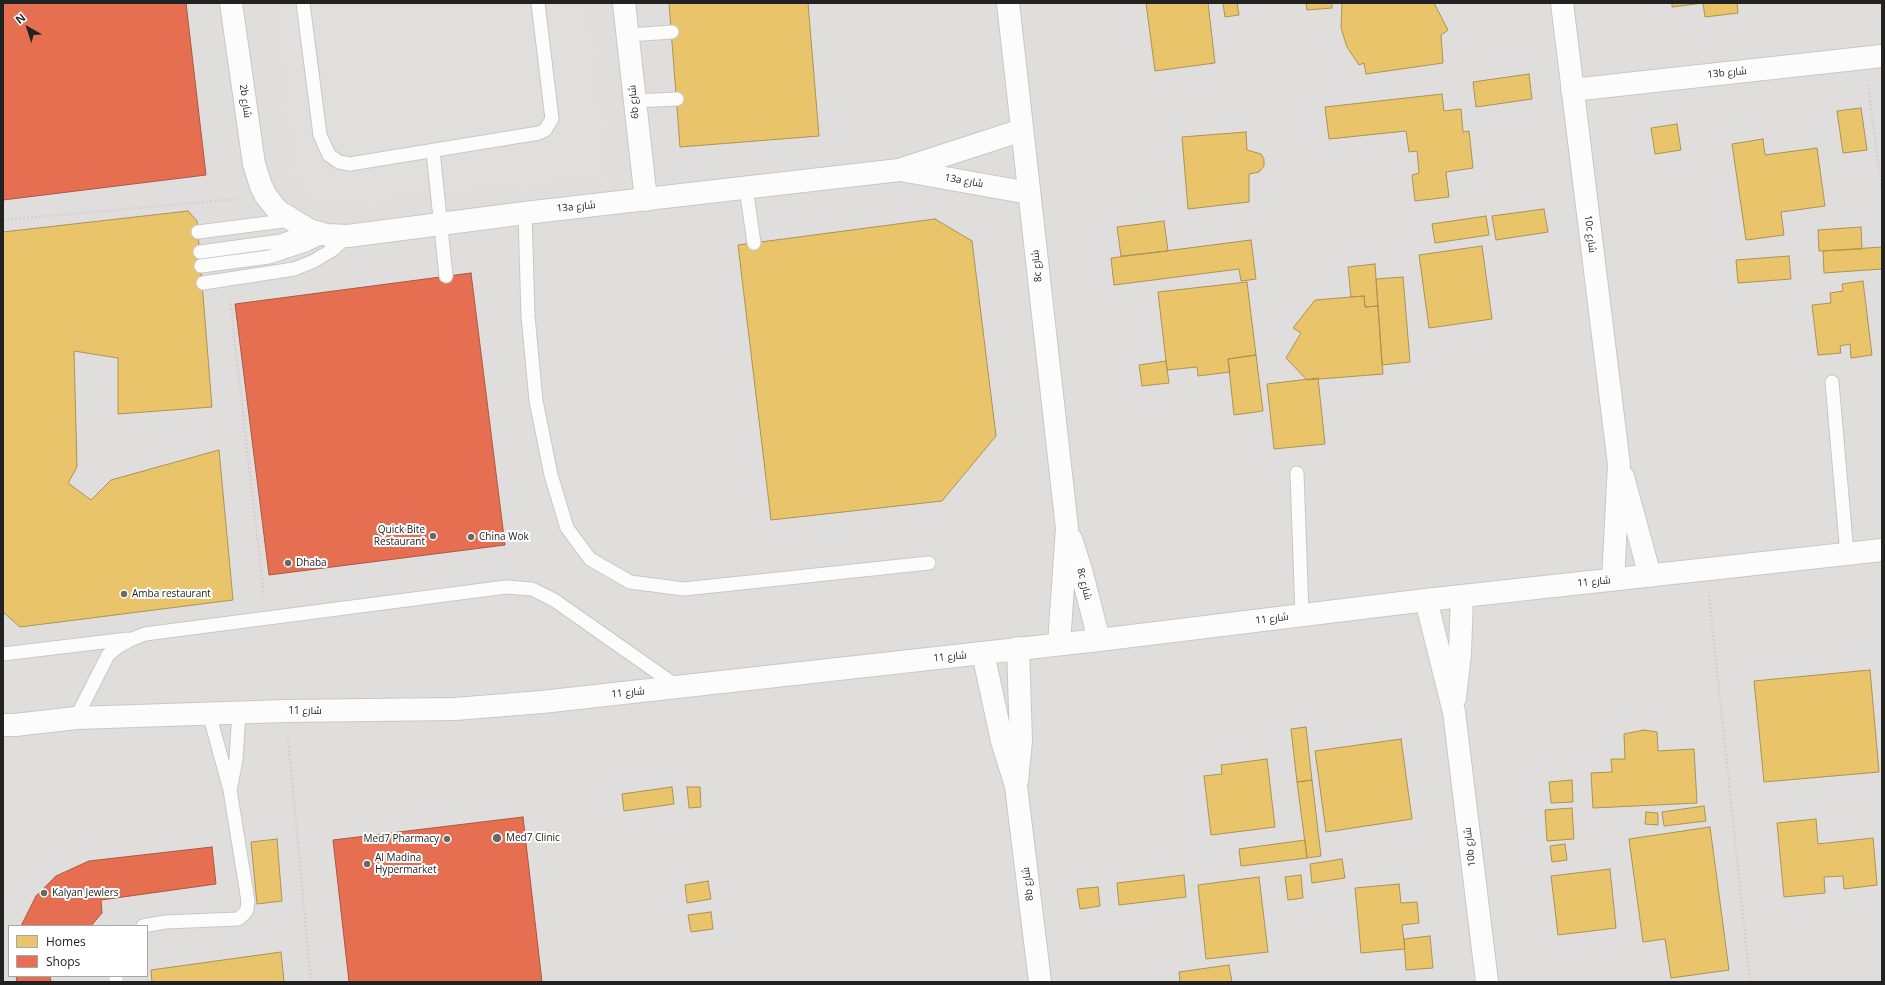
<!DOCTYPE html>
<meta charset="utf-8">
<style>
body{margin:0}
#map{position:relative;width:1885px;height:985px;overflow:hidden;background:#f0eeeb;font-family:"Open Sans",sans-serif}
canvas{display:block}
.frame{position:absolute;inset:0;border:4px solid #222;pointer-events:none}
.legend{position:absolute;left:8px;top:925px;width:140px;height:52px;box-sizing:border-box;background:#fff;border:1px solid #a7a7a7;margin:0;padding:5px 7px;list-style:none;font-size:12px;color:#222}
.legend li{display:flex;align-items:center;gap:8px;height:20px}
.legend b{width:20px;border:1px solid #a7a7a7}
.north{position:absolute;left:8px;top:8px;width:40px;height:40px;-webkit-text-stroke:3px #fff;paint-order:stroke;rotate:321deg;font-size:11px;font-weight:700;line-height:16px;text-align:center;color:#222}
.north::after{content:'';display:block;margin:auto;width:14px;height:18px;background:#222;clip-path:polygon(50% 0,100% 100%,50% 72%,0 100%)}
</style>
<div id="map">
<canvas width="1885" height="985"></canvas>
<div class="frame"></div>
<ul class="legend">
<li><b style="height:11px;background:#e9c46a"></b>Homes</li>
<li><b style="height:11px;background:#e76f51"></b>Shops</li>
</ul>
<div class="north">N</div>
</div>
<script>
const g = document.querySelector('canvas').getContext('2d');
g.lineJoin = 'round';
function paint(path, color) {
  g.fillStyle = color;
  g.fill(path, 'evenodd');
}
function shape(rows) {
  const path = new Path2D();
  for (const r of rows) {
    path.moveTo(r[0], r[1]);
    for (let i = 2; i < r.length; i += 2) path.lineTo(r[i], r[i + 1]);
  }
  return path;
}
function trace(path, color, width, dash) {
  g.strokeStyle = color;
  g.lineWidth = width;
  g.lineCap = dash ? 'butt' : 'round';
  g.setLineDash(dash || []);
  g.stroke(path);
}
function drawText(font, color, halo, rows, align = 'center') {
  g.font = font + ' "Open Sans",Cairo,sans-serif';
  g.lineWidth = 4;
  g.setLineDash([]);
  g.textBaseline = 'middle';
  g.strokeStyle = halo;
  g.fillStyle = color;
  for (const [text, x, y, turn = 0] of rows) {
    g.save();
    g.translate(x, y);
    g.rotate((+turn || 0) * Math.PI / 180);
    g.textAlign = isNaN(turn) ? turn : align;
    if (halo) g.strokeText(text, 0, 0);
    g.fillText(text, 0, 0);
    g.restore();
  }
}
paint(shape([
 [3,3,1882,3,1882,982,3,982],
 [9,926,147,926,147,976,9,976]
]), '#dfdedc');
paint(shape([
 [273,3,588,3,607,177,330,205,295,175]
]), '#e0dfde');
const homes = shape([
 [669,3,808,3,819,136,680,147,669,3],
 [1146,3,1208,3,1215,63,1155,71,1146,3],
 [1223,3,1237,3,1239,15,1225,17,1223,3],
 [1306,3,1332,3,1332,8,1307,10,1306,3],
 [1342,3,1434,3,1448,30,1441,35,1443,63,1366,74,1364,63,1359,65,1347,47,1341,28,1342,3],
 [1672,3,1703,3,1672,7,1672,3],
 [1703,3,1737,3,1738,13,1705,17,1703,3],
 [1529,74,1532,99,1476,107,1473,82,1529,74],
 [1442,94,1444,111,1461,109,1463,132,1469,131,1473,168,1446,172,1449,197,1415,201,1412,175,1419,173,1417,151,1409,152,1406,131,1329,139,1325,107,1442,94],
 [1861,108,1867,150,1843,153,1837,111,1861,108],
 [1677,124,1681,150,1655,154,1651,128,1677,124],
 [1246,132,1247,150,1261,154,1264,159,1264,166,1259,172,1249,174,1249,202,1188,209,1182,137,1246,132],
 [1763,139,1765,155,1817,148,1825,206,1781,212,1784,235,1746,240,1732,144,1763,139],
 [1544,209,1548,232,1496,240,1492,216,1544,209],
 [188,211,197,221,212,407,118,414,118,358,74,351,77,467,68,483,91,500,111,480,219,450,233,600,20,627,3,612,3,232,188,211],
 [1486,216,1489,235,1435,243,1432,224,1486,216],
 [935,219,972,241,996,436,942,501,771,520,738,245,935,219],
 [1164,221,1168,251,1121,256,1117,227,1164,221],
 [1861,227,1862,249,1819,251,1818,230,1861,227],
 [1251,240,1256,279,1241,281,1239,269,1114,285,1111,258,1251,240],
 [1482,246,1492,319,1429,328,1419,255,1482,246],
 [1882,247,1882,269,1824,273,1823,251,1882,247],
 [1789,256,1791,279,1738,283,1736,260,1789,256],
 [1375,264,1378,306,1365,307,1364,296,1351,297,1348,267,1375,264],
 [1403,277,1410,362,1382,365,1376,279,1403,277],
 [1863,281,1872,355,1851,358,1850,344,1840,346,1841,353,1818,355,1812,305,1831,303,1830,293,1843,291,1842,284,1863,281],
 [1247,282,1256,355,1228,359,1230,372,1198,376,1197,367,1167,370,1158,292,1247,282],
 [1364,296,1365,307,1378,306,1383,374,1307,380,1286,358,1301,333,1293,328,1315,300,1364,296],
 [1256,355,1263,411,1234,415,1228,359,1256,355],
 [1166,361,1169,383,1142,386,1139,365,1166,361],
 [1318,378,1325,444,1274,449,1267,384,1318,378],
 [1870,670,1879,772,1764,782,1754,681,1870,670],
 [1306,727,1312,780,1297,782,1291,729,1306,727],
 [1644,730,1657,732,1658,751,1694,749,1697,803,1593,808,1591,773,1612,772,1611,759,1625,759,1624,734,1644,730],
 [1401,739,1412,819,1326,832,1315,751,1401,739],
 [1267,759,1275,827,1211,835,1204,776,1222,774,1221,765,1267,759],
 [1312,780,1321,856,1307,858,1297,782,1312,780],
 [1572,780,1573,802,1551,803,1549,782,1572,780],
 [672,787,674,804,624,811,622,794,672,787],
 [687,787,700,787,701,807,689,808,687,787],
 [1704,806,1706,821,1664,826,1662,812,1704,806],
 [1572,808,1574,839,1547,841,1545,810,1572,808],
 [1646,812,1658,813,1658,825,1645,824,1646,812],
 [1816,819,1818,844,1873,838,1877,885,1844,889,1843,876,1824,877,1825,893,1784,897,1777,823,1816,819],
 [1710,827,1729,970,1671,978,1665,939,1643,942,1629,839,1710,827],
 [277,839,282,901,257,904,251,842,277,839],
 [1305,840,1307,858,1241,866,1239,849,1305,840],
 [1565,844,1567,860,1552,862,1550,846,1565,844],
 [1342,859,1345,878,1312,883,1310,864,1342,859],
 [1610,869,1616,928,1558,935,1551,876,1610,869],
 [1184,875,1186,897,1119,905,1117,883,1184,875],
 [1301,875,1303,898,1288,900,1285,877,1301,875],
 [1259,877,1268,952,1206,959,1198,885,1259,877],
 [708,881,711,899,687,903,685,885,708,881],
 [1399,884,1401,903,1417,902,1419,923,1402,925,1405,949,1361,953,1355,888,1399,884],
 [1098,887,1100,906,1080,909,1077,889,1098,887],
 [711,912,713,929,691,932,688,915,711,912],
 [1430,936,1433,968,1406,970,1404,939,1430,936],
 [281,952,284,982,152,982,151,970,281,952],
 [1229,965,1232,982,1180,982,1179,972,1229,965]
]);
paint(homes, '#e9c46a');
trace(homes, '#ad9354', 1);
const shops = shape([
 [3,3,186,3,206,175,3,200,3,3],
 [471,273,505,545,269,575,235,304,471,273],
 [523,817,542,982,349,982,333,840,523,817],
 [212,847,216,884,101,900,102,913,91,926,21,926,36,896,56,876,89,861,212,847],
 [16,976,50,976,51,982,17,982,16,976]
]);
paint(shops, '#e76f51');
trace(shops, '#ac5843', 1);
const service = shape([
 [303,3,320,135,329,155,339,162,350,164,539,133,545,130,552,119,538,3],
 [628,35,672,32],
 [634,101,677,99],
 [433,151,446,276],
 [746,188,754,243],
 [525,213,528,316,536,401,551,475,567,528,590,559,630,582,684,589,929,563],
 [198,232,291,220],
 [200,252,281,241,309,230],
 [201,266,269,257,308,244,327,235],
 [203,283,294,269,314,261,332,250,348,236],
 [1832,382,1847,554],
 [1297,473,1302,615],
 [3,654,128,639],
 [76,718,108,655,119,646,132,639,145,634,506,587,532,589,554,600,678,687],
 [231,786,236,759,239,712],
 [143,926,165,922,238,919,245,913,247,909,248,901,230,790,209,713],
 [116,976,116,982]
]);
const minor = shape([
 [231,3,254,164,261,186,266,196,278,211,309,230,327,235,348,236,525,213,899,170,1022,130],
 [624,3,646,200],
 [1008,3,1067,528,1059,644],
 [1562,3,1619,465,1613,580],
 [1572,90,1882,56],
 [906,171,1029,193],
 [1623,477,1650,576],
 [1071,539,1081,570,1099,640],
 [1426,600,1454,712,1487,982],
 [983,653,1002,741,1016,786,1040,982],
 [1455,698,1460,653,1462,596],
 [3,725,15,725,76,718,286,711,455,709,542,702,1099,640,1426,600,1882,550],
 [1017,781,1021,741,1018,648]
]);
trace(service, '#c9c8c7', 15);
trace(minor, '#c9c8c7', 24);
trace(shape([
 [1868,84,1882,191],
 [3,220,238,199],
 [230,300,264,597],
 [1709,595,1750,982],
 [288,738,311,982]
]), '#dccecd', 2.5, [2, 2]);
trace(service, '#fdfcfc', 13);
trace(minor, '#fdfcfc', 22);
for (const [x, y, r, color] of [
 [433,536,4,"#6a6968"],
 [471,537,4,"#6a6968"],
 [288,563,4,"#6a6968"],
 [124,594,4,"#6a6968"],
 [497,838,5,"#6a6968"],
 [447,839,4,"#6a6968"],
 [367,864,4,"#6a6968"],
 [44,893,4,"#6a6968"]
]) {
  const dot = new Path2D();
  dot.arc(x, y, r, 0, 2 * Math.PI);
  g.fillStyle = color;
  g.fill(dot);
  trace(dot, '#fff', 1.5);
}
drawText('10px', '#222', '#fff', [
 ["13b شارع",1727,73,-6],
 ["2b شارع",245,101,82],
 ["6b شارع",634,102,-96],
 ["13a شارع",964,181,10],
 ["13a شارع",576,207,-6],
 ["10c شارع",1590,234,83],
 ["8c شارع",1037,266,-96],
 ["شارع 11",1594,582,-6],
 ["8c شارع",1084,584,76],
 ["شارع 11",1272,619,-7],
 ["شارع 11",950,657,-6],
 ["شارع 11",628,693,-6],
 ["شارع 11",305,711],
 ["10b شارع",1470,847,-97],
 ["8b شارع",1028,884,-97]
]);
drawText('10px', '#222', '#fff', [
 ["Quick Bite",425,530,"right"],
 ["Restaurant",425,542,"right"],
 ["China Wok",479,537],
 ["Dhaba",296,563],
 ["Amba restaurant",132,594],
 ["Med7 Clinic",506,838],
 ["Med7 Pharmacy",439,839,"right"],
 ["Al Madina",375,858],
 ["Hypermarket",375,870],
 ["Kalyan Jewlers",52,893]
], 'left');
</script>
